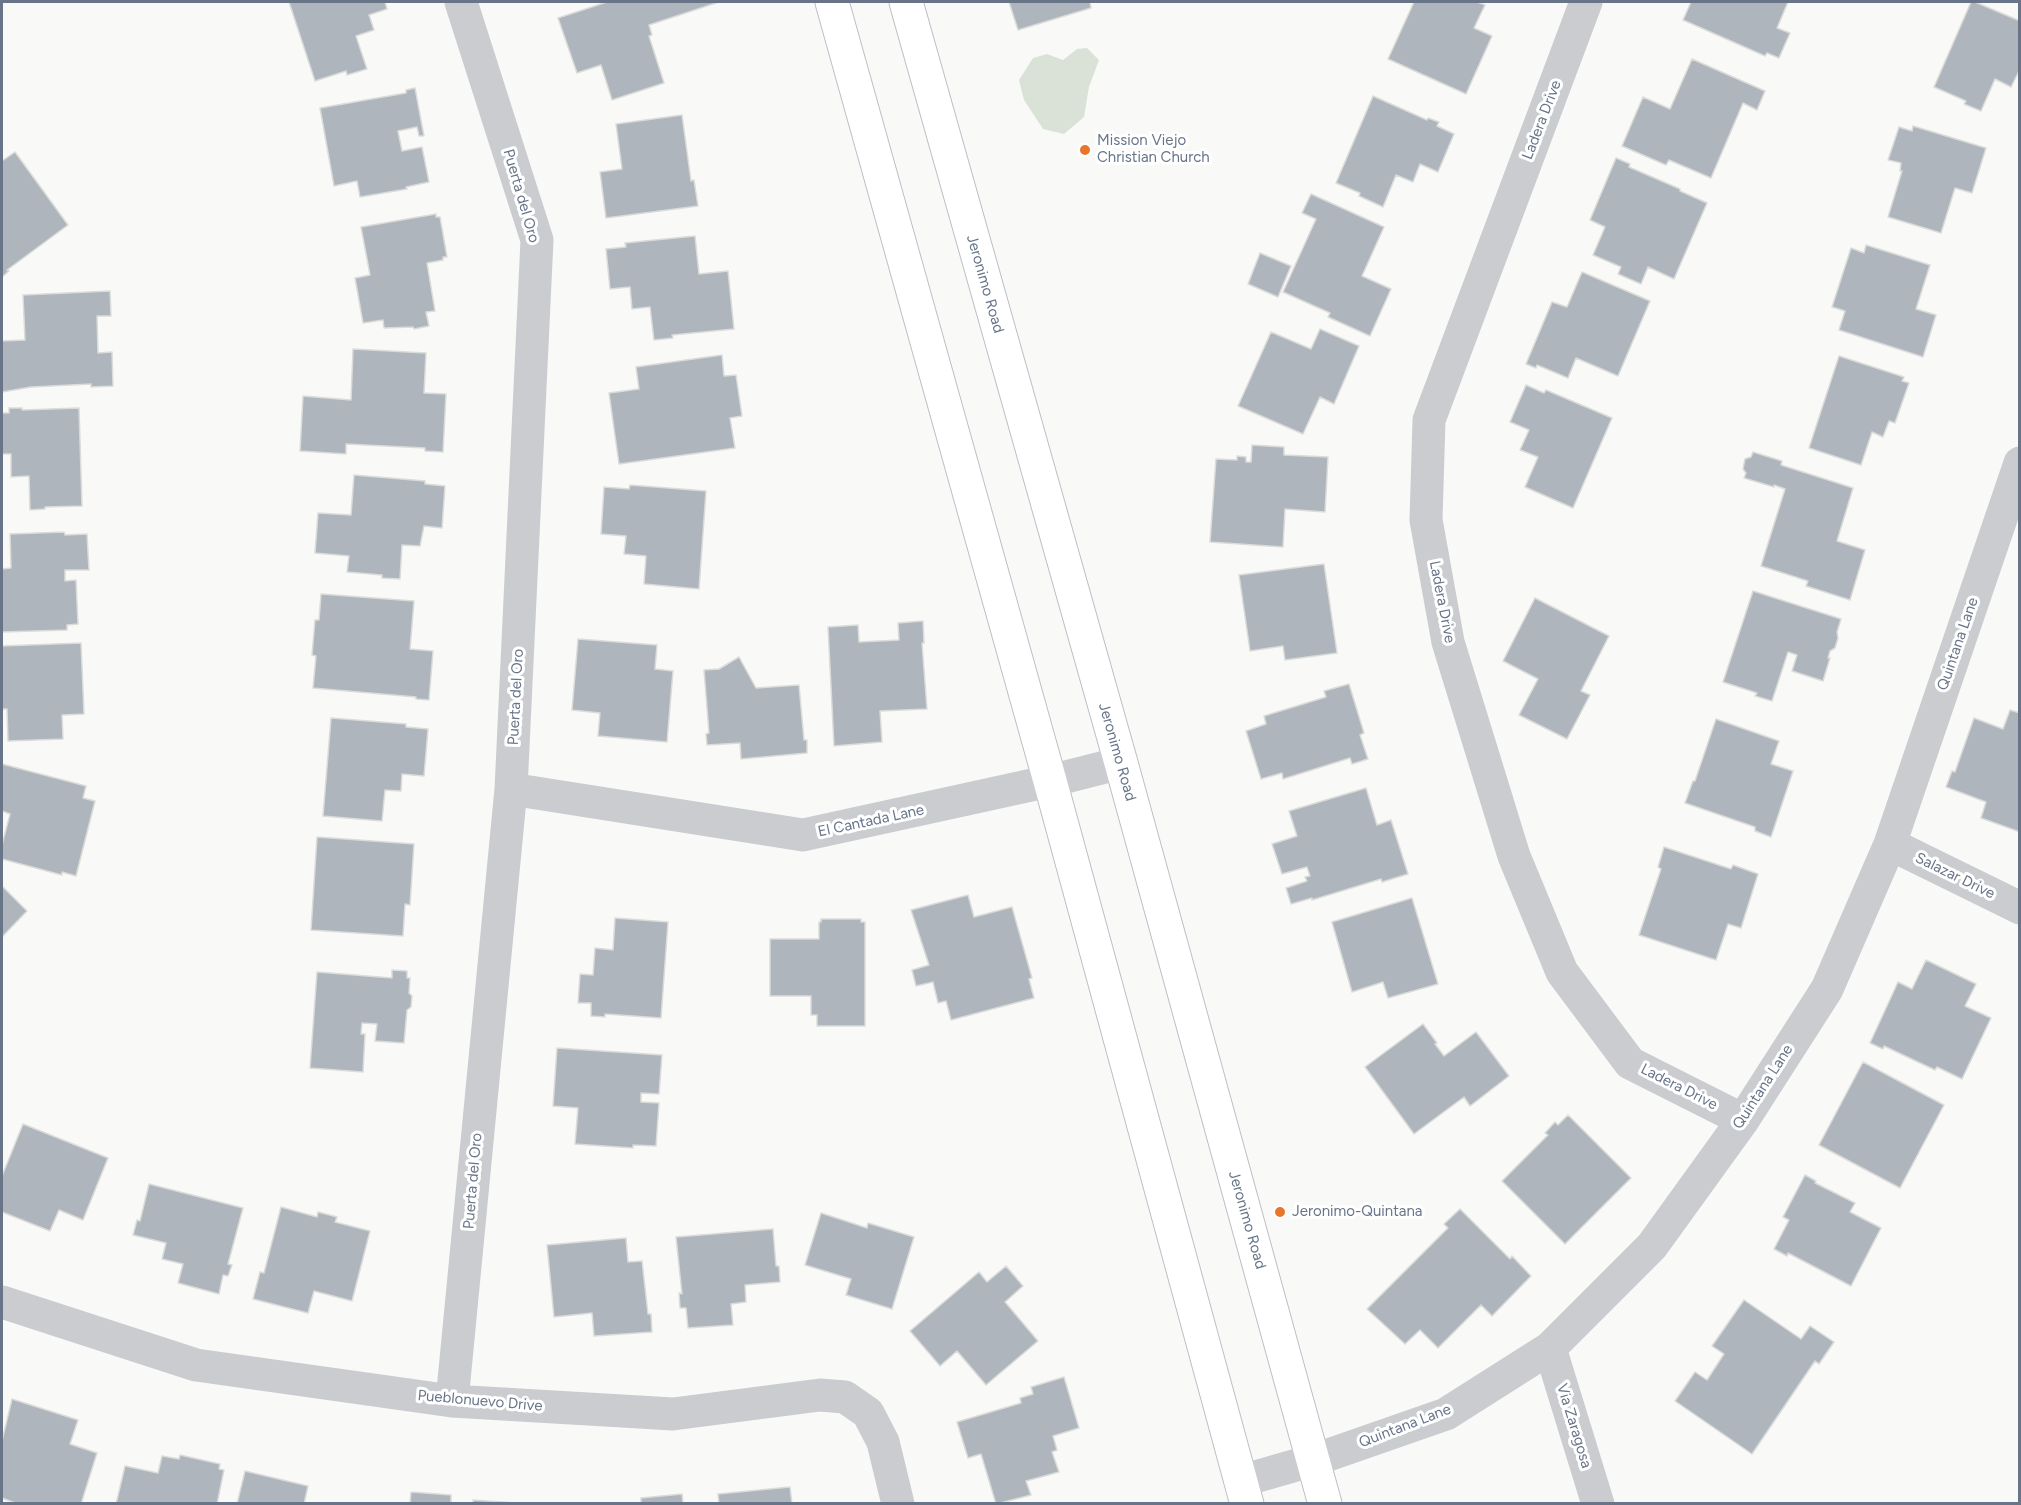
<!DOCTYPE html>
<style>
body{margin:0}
#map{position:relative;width:2021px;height:1505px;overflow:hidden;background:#f9faf7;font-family:Figtree,sans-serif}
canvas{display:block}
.frame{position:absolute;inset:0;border:3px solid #687589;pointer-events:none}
</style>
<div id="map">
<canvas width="2021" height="1505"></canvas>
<div class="frame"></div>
</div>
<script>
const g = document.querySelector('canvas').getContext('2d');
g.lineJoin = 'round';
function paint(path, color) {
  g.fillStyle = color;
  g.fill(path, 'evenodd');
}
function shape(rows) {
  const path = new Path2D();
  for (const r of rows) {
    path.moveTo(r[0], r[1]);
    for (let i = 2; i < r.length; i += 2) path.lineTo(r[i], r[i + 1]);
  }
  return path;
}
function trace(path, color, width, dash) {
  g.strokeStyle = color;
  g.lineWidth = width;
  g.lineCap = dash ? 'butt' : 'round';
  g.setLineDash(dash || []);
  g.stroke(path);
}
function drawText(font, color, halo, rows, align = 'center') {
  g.font = font + ' Figtree,sans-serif';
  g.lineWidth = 6;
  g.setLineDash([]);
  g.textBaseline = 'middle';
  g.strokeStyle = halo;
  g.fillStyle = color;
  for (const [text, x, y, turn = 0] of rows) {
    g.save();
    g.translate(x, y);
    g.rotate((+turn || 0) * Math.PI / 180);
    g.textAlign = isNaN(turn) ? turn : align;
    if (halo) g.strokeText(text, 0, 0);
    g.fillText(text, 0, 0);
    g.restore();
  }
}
paint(shape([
 [1087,48,1099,60,1089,87,1084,117,1064,134,1043,129,1024,100,1019,80,1033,58,1047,54,1063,60,1077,49]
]), '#dae2d8');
const building = shape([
 [289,2,385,2,387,9,369,15,374,30,356,36,367,69,347,75,346,71,315,81,289,2],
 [607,2,719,2,649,25,652,35,649,36,664,83,612,100,601,65,577,73,558,18,607,2],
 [1009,2,1090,2,1091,8,1018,30,1009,2],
 [1414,2,1477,2,1485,5,1474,28,1492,36,1466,94,1388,59,1414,2],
 [1691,2,1788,2,1777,28,1790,33,1779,58,1767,53,1765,56,1683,20,1691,2],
 [1971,2,1975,2,2020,21,2020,69,2011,87,1995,79,1981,111,1964,104,1966,101,1934,87,1971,2],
 [1692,59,1765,91,1757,110,1743,103,1711,178,1669,160,1666,165,1622,146,1643,97,1670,109,1692,59],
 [415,88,424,136,419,136,417,127,398,131,402,151,422,147,429,182,406,187,407,189,360,197,357,181,334,186,320,108,406,93,406,90,415,88],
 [1373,96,1427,120,1428,118,1439,122,1437,126,1454,134,1438,172,1420,164,1413,182,1396,175,1383,207,1359,196,1360,193,1336,183,1373,96],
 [682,115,691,181,694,180,698,206,606,218,600,172,622,169,616,124,682,115],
 [1913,126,1986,148,1972,193,1955,188,1941,233,1888,217,1902,171,1900,171,1901,163,1888,160,1899,127,1912,131,1913,126],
 [15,152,68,225,7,270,9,271,2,277,2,161,15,152],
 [1616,158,1630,164,1629,167,1680,189,1680,191,1707,203,1674,279,1648,267,1641,284,1618,274,1621,267,1593,255,1605,227,1590,220,1616,158],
 [1311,194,1384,227,1362,276,1391,289,1370,336,1328,317,1330,313,1283,292,1316,219,1302,213,1311,194],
 [436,214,436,217,440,217,447,257,443,257,443,260,427,263,435,311,426,312,429,326,414,329,413,327,384,328,383,320,363,323,355,278,370,275,361,227,436,214],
 [695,236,699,274,728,271,734,329,672,335,673,338,654,340,650,307,632,309,630,287,610,289,606,249,626,247,625,243,695,236],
 [1866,245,1930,265,1916,309,1936,315,1923,357,1839,330,1845,311,1832,307,1851,248,1864,253,1866,245],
 [1260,253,1291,266,1278,297,1248,284,1260,253],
 [1582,272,1650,301,1618,376,1576,358,1568,378,1537,365,1536,368,1526,364,1552,302,1567,307,1582,272],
 [110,291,111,316,97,316,98,353,112,352,113,386,91,387,91,384,31,387,2,392,2,341,25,340,23,295,110,291],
 [1320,329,1359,346,1334,404,1320,397,1303,434,1238,406,1271,332,1311,349,1320,329],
 [353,349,426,353,424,393,446,394,443,452,425,451,425,448,346,444,346,454,300,451,303,396,351,400,353,349],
 [722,355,724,376,736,375,742,416,730,418,735,448,619,464,609,393,639,389,636,367,722,355],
 [1839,356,1904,377,1902,381,1909,383,1895,423,1889,421,1883,437,1872,432,1861,465,1809,448,1839,356],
 [1526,385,1544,393,1546,390,1612,418,1573,508,1525,487,1538,457,1520,450,1529,430,1510,422,1526,385],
 [9,408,22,408,22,410,79,408,82,506,45,507,45,509,30,510,29,476,11,477,11,454,2,454,2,413,9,413,9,408],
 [1252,445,1284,447,1284,455,1328,457,1325,512,1285,509,1283,547,1210,542,1216,459,1237,460,1237,456,1246,457,1246,462,1251,462,1252,445],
 [1753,452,1782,461,1781,465,1853,488,1837,541,1865,550,1850,600,1806,586,1808,581,1761,566,1785,489,1774,485,1774,487,1744,478,1746,473,1743,469,1745,459,1751,457,1753,452],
 [354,475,425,481,425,484,445,486,442,528,424,526,420,546,402,545,400,579,382,578,382,575,347,572,349,556,315,553,318,513,351,515,354,475],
 [630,485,706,491,699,589,644,584,646,556,624,554,626,536,601,534,604,487,629,489,630,485],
 [64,532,65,535,87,534,89,570,65,570,65,581,76,580,78,624,67,625,67,630,2,632,2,569,11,568,10,534,64,532],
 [1324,564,1337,653,1285,660,1283,646,1250,651,1239,575,1324,564],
 [1753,591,1841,619,1837,632,1838,638,1835,648,1830,651,1828,658,1830,658,1823,681,1792,671,1797,655,1788,652,1772,701,1755,696,1757,693,1723,682,1753,591],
 [321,594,414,601,410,649,433,651,429,700,416,699,416,697,313,688,316,656,312,655,315,620,319,620,321,594],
 [1535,598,1609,636,1581,691,1590,695,1567,739,1519,715,1538,679,1503,661,1535,598],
 [923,621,924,643,922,643,927,709,880,711,882,742,834,746,828,627,858,625,859,642,899,640,898,623,923,621],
 [578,639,657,645,655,669,673,671,667,742,598,736,600,713,572,710,578,639],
 [2,642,2,646,81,643,84,714,62,715,63,739,8,741,7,709,2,709,2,642],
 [739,657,756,688,799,685,804,740,807,740,807,753,741,759,740,743,707,745,706,734,709,733,704,670,719,669,739,657],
 [1349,684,1364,733,1360,735,1368,759,1352,764,1350,758,1283,779,1282,773,1261,779,1246,731,1266,724,1264,716,1326,697,1324,691,1349,684],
 [2010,710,2020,713,2020,832,1981,818,1986,802,1946,787,1952,771,1955,772,1974,718,2003,729,2010,710],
 [331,718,406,724,406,727,428,729,424,776,402,774,401,791,385,790,382,821,323,816,331,718],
 [1716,719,1779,741,1771,764,1793,771,1771,837,1755,831,1755,827,1685,803,1693,781,1695,781,1716,719],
 [2,764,86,786,83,798,95,801,76,876,62,872,62,875,2,859,2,845,10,814,2,811,2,764],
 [1366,788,1377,825,1391,820,1408,874,1382,882,1381,879,1312,900,1312,898,1291,904,1286,888,1307,881,1305,877,1310,876,1307,867,1282,874,1272,844,1297,836,1289,811,1366,788],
 [317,837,414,844,410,905,405,904,403,936,311,930,317,837],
 [1664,847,1731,869,1733,865,1758,874,1741,928,1728,924,1716,960,1639,935,1661,869,1658,867,1664,847],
 [2,886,27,911,2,937,2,886],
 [968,895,974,917,1012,907,1032,978,1029,979,1034,998,951,1020,946,1001,938,1003,933,982,916,986,912,970,929,965,911,910,968,895],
 [1412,898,1438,984,1388,998,1383,982,1352,992,1332,922,1412,898],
 [615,918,668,922,661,1018,605,1014,605,1017,591,1016,591,1003,578,1003,580,974,593,975,595,948,613,950,615,918],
 [821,919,861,919,861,922,865,922,865,1026,817,1026,817,1015,811,1015,811,996,770,996,770,939,819,939,819,922,821,922,821,919],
 [1926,960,1976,984,1965,1006,1991,1018,1962,1079,1937,1067,1935,1070,1884,1046,1883,1049,1870,1043,1898,982,1912,989,1926,960],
 [392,970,407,971,407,978,410,978,409,993,412,996,411,1007,407,1010,404,1043,375,1041,377,1024,362,1023,361,1034,365,1034,363,1072,310,1068,317,972,392,978,392,970],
 [1423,1024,1437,1043,1435,1044,1444,1056,1476,1032,1509,1076,1470,1106,1464,1097,1414,1134,1365,1067,1423,1024],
 [557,1048,662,1055,659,1094,641,1093,641,1102,659,1103,656,1146,633,1145,633,1148,575,1144,578,1108,553,1106,557,1048],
 [1863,1062,1944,1105,1900,1188,1819,1145,1863,1062],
 [1568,1115,1631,1178,1565,1244,1502,1181,1548,1135,1545,1133,1555,1122,1558,1125,1568,1115],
 [23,1124,108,1158,83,1220,59,1210,50,1231,2,1212,2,1176,23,1124],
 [1805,1175,1816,1181,1815,1183,1855,1203,1850,1212,1881,1228,1851,1286,1788,1253,1787,1256,1774,1249,1789,1220,1783,1217,1805,1175],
 [149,1184,243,1208,228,1264,232,1265,228,1276,223,1275,219,1294,178,1283,183,1264,162,1259,166,1243,133,1235,137,1220,140,1221,149,1184],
 [281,1207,317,1217,318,1212,337,1217,335,1222,370,1231,352,1301,314,1291,308,1313,253,1299,260,1272,264,1273,281,1207],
 [1460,1209,1510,1259,1512,1256,1531,1276,1492,1316,1481,1305,1438,1348,1420,1330,1405,1344,1367,1309,1448,1228,1444,1224,1460,1209],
 [821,1213,867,1228,868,1223,914,1237,892,1309,846,1295,851,1279,805,1265,821,1213],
 [773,1229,776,1266,779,1266,780,1282,745,1285,746,1302,731,1304,733,1325,688,1328,686,1308,680,1308,679,1293,682,1294,676,1237,773,1229],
 [626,1238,628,1262,642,1261,648,1314,651,1314,652,1332,594,1336,592,1313,554,1317,547,1245,626,1238],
 [1006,1266,1023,1286,1005,1302,1038,1341,986,1385,957,1351,940,1366,910,1331,979,1272,987,1282,1006,1266],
 [1744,1300,1801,1339,1810,1326,1834,1342,1819,1364,1815,1361,1752,1454,1675,1401,1695,1372,1707,1380,1724,1354,1712,1346,1744,1300],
 [1064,1377,1079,1428,1053,1436,1057,1450,1052,1452,1059,1472,1026,1481,1031,1495,996,1504,981,1454,968,1458,957,1422,1021,1403,1020,1398,1033,1394,1031,1387,1064,1377],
 [12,1399,78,1420,70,1444,97,1453,81,1504,18,1504,2,1498,2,1441,12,1399],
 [180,1455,220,1464,219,1469,224,1470,217,1504,116,1504,125,1466,158,1473,162,1456,179,1459,180,1455],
 [245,1471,308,1486,304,1504,237,1504,245,1471],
 [790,1487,792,1504,719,1504,718,1494,790,1487],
 [411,1492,451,1495,451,1504,410,1504,411,1492],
 [682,1494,683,1504,641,1504,641,1498,682,1494],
 [473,1500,531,1504,473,1504,473,1500]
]);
paint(building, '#aeb5bc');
trace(building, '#dbdcd9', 1.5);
const secondary = shape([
 [832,2,1050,781,1247,1504],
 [906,2,1121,763,1325,1504]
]);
trace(secondary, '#bcbfc5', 35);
trace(shape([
 [1586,2,1429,420,1426,520,1448,642,1514,856,1562,972,1630,1063,1743,1120],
 [511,789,803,835,1050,781,1121,763],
 [1890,844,2020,908],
 [2,1302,196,1365,452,1401,673,1414,820,1395,845,1397,868,1413,883,1442,898,1504],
 [1550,1348,1598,1504],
 [452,1401,511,789,537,240,461,2],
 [1241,1481,1314,1460,1446,1414,1550,1348,1652,1246,1743,1120,1827,989,1890,844,2020,463]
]), '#caccd0', 33);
trace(secondary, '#fff', 33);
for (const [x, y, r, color] of [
 [1085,150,6,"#e87529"],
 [1280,1212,6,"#e87529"]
]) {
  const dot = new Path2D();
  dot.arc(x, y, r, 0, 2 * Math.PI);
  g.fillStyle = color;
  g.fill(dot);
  trace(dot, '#fff', 2);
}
drawText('15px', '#687589', '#fff', [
 ["Ladera Drive",1542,120,-69],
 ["Puerta del Oro",521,196,74],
 ["Jeronimo Road",985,284,74],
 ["Ladera Drive",1442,602,79],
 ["Quintana Lane",1958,644,-71],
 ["Puerta del Oro",516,697,-87],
 ["Jeronimo Road",1117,752,74],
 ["El Cantada Lane",871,821,-12],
 ["Salazar Drive",1955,876,26],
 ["Ladera Drive",1679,1087,27],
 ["Quintana Lane",1763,1087,-57],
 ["Puerta del Oro",473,1181,-85],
 ["Jeronimo Road",1247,1220,74],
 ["Pueblonuevo Drive",480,1401,5],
 ["Quintana Lane",1405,1426,-21],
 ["Via Zaragosa",1574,1426,73]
]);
drawText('15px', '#687589', '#fff', [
 ["Mission Viejo",1097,141],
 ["Christian Church",1097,158],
 ["Jeronimo-Quintana",1292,1212]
], 'left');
</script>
